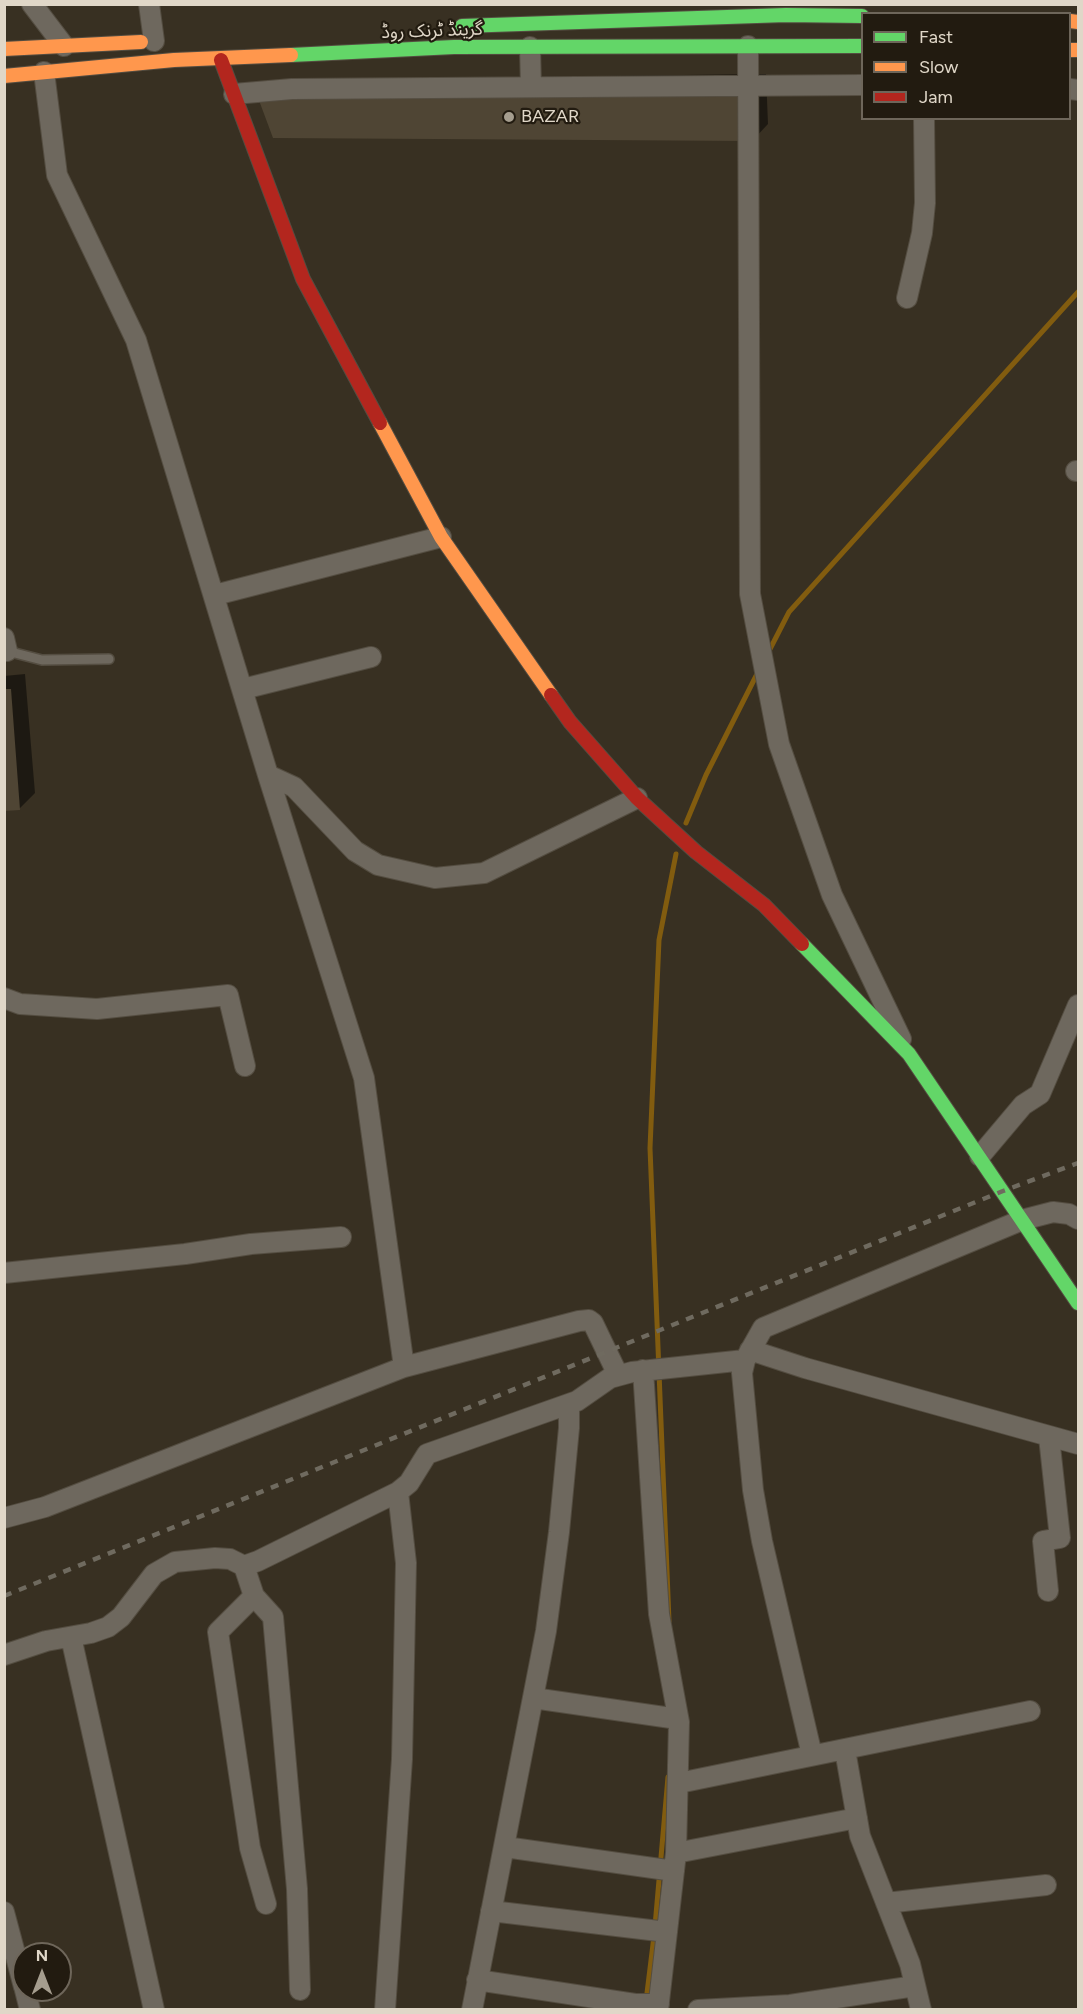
<!DOCTYPE html>
<meta charset="utf-8">
<style>
body{margin:0}
#map{position:relative;width:1083px;height:2014px;overflow:hidden;background:#383022;font-family:Figtree,sans-serif}
canvas{display:block}
.frame{position:absolute;inset:0;border:6px solid #e0d7c8;pointer-events:none}
.legend{position:absolute;left:861px;top:12px;width:210px;height:108px;box-sizing:border-box;background:#221b10;border:2px solid #6e665a;margin:0;padding:8px 10px;list-style:none;font-size:18px;color:#e0d7c8}
.legend li{display:flex;align-items:center;gap:12px;height:30px}
.legend b{width:30px;border:2px solid #6e665a}
.north{position:absolute;left:12px;top:1942px;width:60px;height:60px;box-sizing:border-box;background:#221b10;border:2px solid #6e665a;border-radius:50%;rotate:0deg;font-size:16px;font-weight:700;line-height:24px;text-align:center;color:#e0d7c8}
.north::after{content:'';display:block;margin:auto;width:21px;height:27px;background:#a59d8e;clip-path:polygon(50% 0,100% 100%,50% 72%,0 100%)}
</style>
<div id="map">
<canvas width="1083" height="2014"></canvas>
<div class="frame"></div>
<ul class="legend">
<li><b style="height:8px;background:#63d668"></b>Fast</li>
<li><b style="height:8px;background:#ff974d"></b>Slow</li>
<li><b style="height:8px;background:#b3261e"></b>Jam</li>
</ul>
<div class="north">N</div>
</div>
<script>
const g = document.querySelector('canvas').getContext('2d');
g.lineJoin = 'round';
function paint(path, color) {
  g.fillStyle = color;
  g.fill(path, 'evenodd');
}
function shape(rows) {
  const path = new Path2D();
  for (const r of rows) {
    path.moveTo(r[0], r[1]);
    for (let i = 2; i < r.length; i += 2) path.lineTo(r[i], r[i + 1]);
  }
  return path;
}
function trace(path, color, width, dash) {
  g.strokeStyle = color;
  g.lineWidth = width;
  g.lineCap = dash ? 'butt' : 'round';
  g.setLineDash(dash || []);
  g.stroke(path);
}
function drawText(font, color, halo, rows, align = 'center') {
  g.font = font + ' Figtree,"Noto Sans Arabic",sans-serif';
  g.lineWidth = 4.5;
  g.setLineDash([]);
  g.textBaseline = 'middle';
  g.strokeStyle = halo;
  g.fillStyle = color;
  for (const [text, x, y, turn = 0] of rows) {
    g.save();
    g.translate(x, y);
    g.rotate((+turn || 0) * Math.PI / 180);
    g.textAlign = isNaN(turn) ? turn : align;
    if (halo) g.strokeText(text, 0, 0);
    g.fillText(text, 0, 0);
    g.restore();
  }
}
paint(shape([
 [766,74,768,124,753,140,259,96,274,80],
 [25,674,35,793,20,808,4,810,4,676]
]), '#0007');
trace(shape([
 [768,653,789,612,1078,292],
 [686,823,706,775,759,670],
 [669,1621,650,1148,659,940,676,854],
 [655,1926,668,1777],
 [646,2001,654,1936]
]), '#825c0f', 5);
paint(shape([
 [751,88,753,141,273,138,257,95],
 [4,689,11,689,20,810,4,811]
]), '#4f4534');
const lane = shape([
 [7,651,42,660,109,659]
]);
const street = shape([
 [32,4,64,46],
 [149,4,154,41],
 [748,46,750,594,779,744,832,895,901,1039],
 [530,47,531,87],
 [44,72,57,175,136,340,268,775,364,1078,404,1367],
 [1070,89,1078,90],
 [234,94,292,89,862,85],
 [907,298,922,233,925,203,924,118],
 [1076,471,1078,471],
 [215,595,441,537],
 [4,638,7,651,4,651],
 [243,689,371,657],
 [268,775,294,787,355,851,378,865,435,878,484,873,637,798],
 [4,998,20,1004,97,1009,228,995,245,1066],
 [980,1156,1023,1105,1040,1094,1078,1005],
 [4,1273,185,1254,251,1244,341,1237],
 [750,1350,805,1368,1078,1444],
 [643,1370,659,1614,679,1722,676,1853,658,2010],
 [4,1518,45,1507,404,1367,579,1321,589,1320,593,1323,618,1375],
 [244,1566,254,1596,273,1617,297,1889,300,1990],
 [1048,1591,1043,1541,1060,1538,1049,1437],
 [254,1596,218,1632,250,1848,266,1904],
 [71,1637,154,2010],
 [4,1655,46,1641,91,1633,108,1627,121,1617,154,1574,175,1562,215,1558,230,1559,244,1566,258,1561,398,1492,409,1483,427,1454,577,1401,610,1378,632,1372,745,1360],
 [533,1698,678,1719],
 [845,1750,860,1836,910,1964,921,2010],
 [812,1755,762,1541,753,1490,742,1373,745,1360,763,1328,1022,1220,1053,1212,1069,1214,1078,1219],
 [679,1783,1030,1711],
 [505,1847,674,1871],
 [676,1853,857,1818],
 [886,1903,1046,1885],
 [491,1911,667,1932],
 [4,1912,24,1987],
 [477,1980,635,2004,659,2004],
 [25,1990,30,2010],
 [385,2010,402,1759,406,1563,398,1492],
 [472,2010,546,1631,559,1532,569,1428,569,1404],
 [698,2010,790,2005,915,1986]
]);
const fast = shape([
 [462,26,786,15,862,16],
 [291,55,454,47,862,46],
 [802,944,909,1054,1078,1303]
]);
const slow = shape([
 [1070,21,1078,22],
 [4,49,141,42],
 [1070,50,1078,50],
 [4,76,174,60,291,55],
 [380,423,441,537,551,695]
]);
const jam = shape([
 [221,60,303,279,380,423],
 [551,695,570,722,637,798,696,852,764,905,802,944]
]);
trace(lane, '#544d41', 12);
trace(street, '#544d41', 22);
trace(fast, '#544d41', 16);
trace(slow, '#544d41', 16);
trace(jam, '#544d41', 16);
trace(lane, '#6e685e', 9);
trace(street, '#6e685e', 20);
trace(fast, '#63d668', 14);
trace(slow, '#ff974d', 14);
trace(jam, '#b3261e', 14);
trace(shape([
 [4,1596,1003,1191,1078,1163]
]), '#6f6a5f', 4.5, [8, 8]);
for (const [x, y, r, color] of [
 [509,117,6,"#a59d8e"]
]) {
  const dot = new Path2D();
  dot.arc(x, y, r, 0, 2 * Math.PI);
  g.fillStyle = color;
  g.fill(dot);
  trace(dot, '#221b10', 2);
}
drawText('18px', '#e0d7c8', '#221b10', [
 ["گرینڈ ٹرنک روڈ",432,31,-2]
]);
drawText('18px', '#e0d7c8', '#221b10', [
 ["BAZAR",521,117]
], 'left');
</script>
